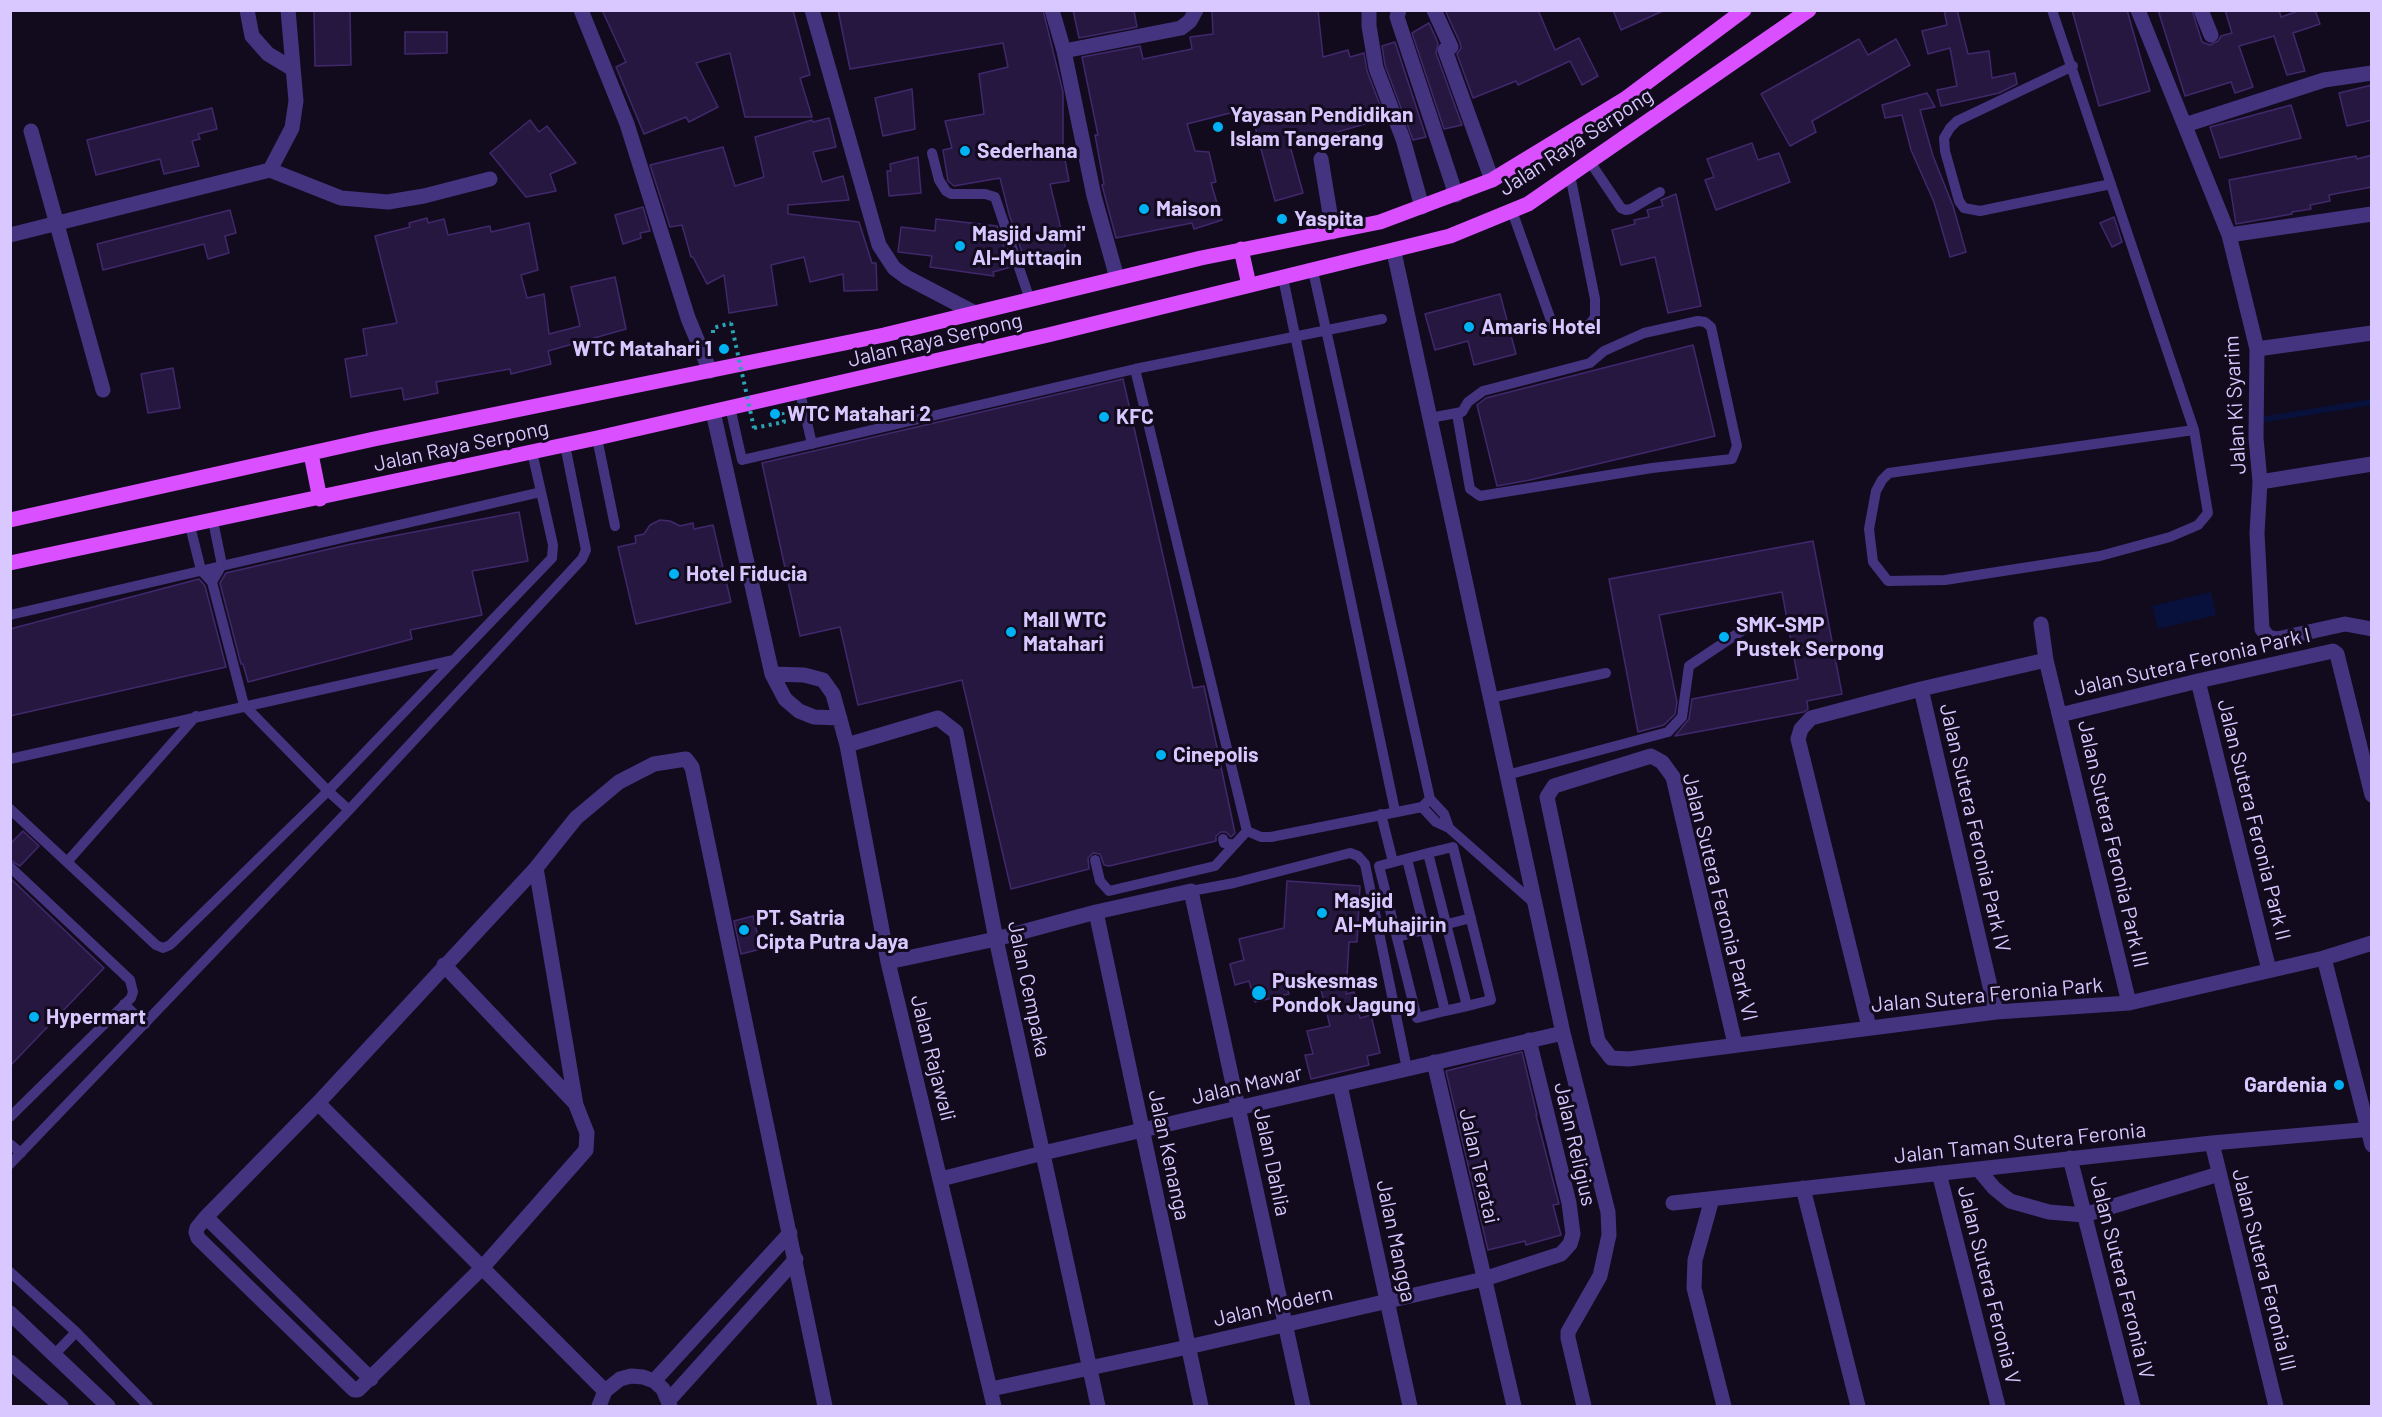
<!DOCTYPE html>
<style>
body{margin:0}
#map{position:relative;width:2382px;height:1417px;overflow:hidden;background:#120b1e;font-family:Barlow,sans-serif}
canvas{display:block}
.frame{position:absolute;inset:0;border:12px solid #d8c8ff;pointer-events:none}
</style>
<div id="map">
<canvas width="2382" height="1417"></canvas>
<div class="frame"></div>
</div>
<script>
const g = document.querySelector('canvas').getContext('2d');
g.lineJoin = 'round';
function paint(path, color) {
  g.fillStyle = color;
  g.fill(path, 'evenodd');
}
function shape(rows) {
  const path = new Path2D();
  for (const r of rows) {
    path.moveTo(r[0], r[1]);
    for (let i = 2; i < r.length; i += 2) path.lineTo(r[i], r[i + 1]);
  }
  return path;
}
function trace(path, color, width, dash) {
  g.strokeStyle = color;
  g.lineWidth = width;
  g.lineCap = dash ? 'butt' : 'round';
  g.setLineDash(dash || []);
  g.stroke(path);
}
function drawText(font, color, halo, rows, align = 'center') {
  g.font = font + ' Barlow,sans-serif';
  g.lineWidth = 6;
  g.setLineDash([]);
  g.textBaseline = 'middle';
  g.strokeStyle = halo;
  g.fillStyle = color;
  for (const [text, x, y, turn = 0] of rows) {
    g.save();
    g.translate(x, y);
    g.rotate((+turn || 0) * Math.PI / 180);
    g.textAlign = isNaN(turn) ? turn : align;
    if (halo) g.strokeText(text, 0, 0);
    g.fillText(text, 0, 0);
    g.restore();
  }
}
paint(shape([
 [2211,592,2216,615,2158,629,2152,606]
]), '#07113b');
trace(shape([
 [2260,420,2372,402]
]), '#07113b', 6);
const building = shape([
 [335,10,350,10,351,65,315,66,314,11,335,10],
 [602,10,793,10,810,75,800,78,812,117,745,117,730,53,696,63,718,107,689,122,686,117,644,134,616,67,626,62,602,10],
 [838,10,1043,10,1063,92,1063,149,1069,181,1050,184,1067,254,1026,264,1009,214,1000,178,954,186,948,181,943,150,952,148,945,121,984,114,979,74,1008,67,1003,43,850,69,838,10],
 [1073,10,1134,11,1137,27,1079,38,1073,10],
 [1318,10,1323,57,1348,50,1350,57,1364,53,1367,71,1385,118,1290,146,1303,193,1275,201,1250,108,1187,124,1195,151,1209,152,1216,182,1211,183,1222,220,1194,229,1192,223,1116,238,1102,185,1104,184,1095,135,1098,135,1082,57,1140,46,1143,59,1192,49,1190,37,1213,34,1212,11,1318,10],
 [1449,10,1538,10,1555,50,1579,38,1598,76,1582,85,1570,61,1518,85,1516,81,1473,98,1457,54,1461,48,1460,43,1446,12,1449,10],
 [1613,10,1665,10,1621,30,1613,10],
 [1944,10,1957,10,1968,54,1989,51,1992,78,2015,73,2017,84,1999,93,1941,106,1937,90,1957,86,1950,48,1928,54,1922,31,1947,25,1944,10],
 [2072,10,2127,10,2150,91,2099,106,2072,10],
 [2158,10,2192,10,2202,42,2210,45,2218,41,2221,36,2232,33,2225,10,2279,10,2281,17,2301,10,2315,10,2320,24,2293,33,2305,71,2287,75,2274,36,2239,46,2253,87,2235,93,2231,82,2185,96,2158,10],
 [1429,23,1438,43,1436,53,1462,125,1444,129,1412,33,1429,23],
 [405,32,447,32,447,53,405,54,405,32],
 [1859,39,1868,55,1896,39,1910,65,1812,121,1816,132,1790,146,1761,94,1859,39],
 [1395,42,1425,134,1426,137,1413,140,1385,65,1382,46,1395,42],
 [2372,85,2372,120,2347,126,2339,93,2372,85],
 [912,89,915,129,883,136,875,98,912,89],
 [1927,93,1935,107,1920,110,1933,156,1953,206,1966,252,1950,257,1934,202,1911,150,1902,115,1885,118,1882,105,1927,93],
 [2291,105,2301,138,2220,158,2210,127,2291,105],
 [212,108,217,129,198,134,200,139,192,141,199,166,164,174,160,159,96,175,87,140,212,108],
 [829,118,836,147,813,152,822,182,843,176,849,200,788,205,788,214,859,222,872,263,876,263,877,290,844,291,843,274,810,282,804,257,771,265,777,305,729,313,724,275,707,284,693,257,691,257,682,225,670,227,650,165,723,147,735,186,764,177,755,137,812,120,813,122,829,118],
 [530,120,539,132,547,126,576,163,550,174,556,191,526,197,490,153,530,120],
 [1752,143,1758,160,1779,153,1790,182,1716,210,1705,180,1714,177,1707,159,1752,143],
 [2372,155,2372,187,2329,195,2330,201,2310,205,2311,209,2292,212,2292,214,2236,224,2229,180,2356,156,2357,159,2372,155],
 [918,157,921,193,889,196,887,171,891,171,890,164,918,157],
 [1676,194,1701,306,1668,313,1655,257,1621,265,1612,230,1635,224,1634,220,1649,217,1647,210,1663,206,1661,200,1676,194],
 [643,207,650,231,640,233,641,238,623,244,615,215,643,207],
 [230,210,236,233,225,236,229,253,208,259,204,244,103,270,97,244,230,210],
 [2114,217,2122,242,2112,247,2100,223,2114,217],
 [427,218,428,223,444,219,448,235,490,226,491,232,529,223,538,270,521,275,527,298,544,294,549,334,580,326,571,287,615,277,626,329,548,351,551,364,511,374,510,369,436,382,438,393,404,400,402,388,351,397,345,359,367,355,363,329,397,323,375,236,410,227,409,223,427,218],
 [936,219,997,226,1011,267,993,272,994,276,930,267,932,256,898,252,901,227,935,231,936,219],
 [1500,294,1516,354,1474,365,1468,341,1435,350,1425,314,1500,294],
 [1693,345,1715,436,1530,480,1497,486,1477,405,1486,398,1693,345],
 [173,368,180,408,148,413,141,374,173,368],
 [1123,379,1193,688,1204,686,1235,833,1231,837,1226,832,1221,832,1216,836,1216,841,1109,866,1104,865,1100,854,1093,853,1088,858,1089,869,1011,889,962,680,858,705,840,627,800,636,762,463,1123,379],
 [519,512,528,561,472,571,482,615,410,630,412,639,248,682,243,664,241,664,220,583,226,573,351,544,519,512],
 [660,520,670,521,680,526,693,523,694,529,713,525,731,602,636,624,618,547,636,543,635,536,644,534,650,525,660,520],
 [1813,541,1842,694,1807,701,1808,709,1804,712,1675,736,1689,719,1692,699,1798,679,1782,592,1659,615,1677,702,1675,714,1664,725,1638,732,1609,579,1813,541],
 [199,579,205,586,226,667,10,716,10,629,199,579],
 [23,831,39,846,20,866,10,860,10,844,23,831],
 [10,878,104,968,10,1066,10,878],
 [1287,881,1360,886,1357,942,1349,942,1346,994,1354,992,1360,1018,1371,1015,1380,1053,1367,1056,1369,1065,1311,1079,1305,1055,1313,1054,1307,1031,1330,1026,1319,982,1285,980,1289,994,1255,1002,1249,981,1235,985,1230,964,1244,960,1239,939,1284,928,1287,881],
 [753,916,761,949,741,954,734,921,753,916],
 [1522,1052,1537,1115,1536,1115,1559,1204,1553,1205,1561,1235,1526,1245,1525,1241,1488,1250,1446,1071,1522,1052]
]);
paint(building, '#261740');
trace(building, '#41286c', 1.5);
trace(shape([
 [713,333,713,328,731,323],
 [754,428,784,422,782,411]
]), '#29a4b2', 4, [3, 4.5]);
trace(shape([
 [2052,10,2194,430,2208,513,2198,525,2170,537,2100,556,1945,580,1888,581,1873,562,1869,529,1876,491,1882,480,1889,473,2194,430],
 [2073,66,1957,121,1950,128,1944,138,1945,151,1959,201,1964,208,1980,211,2111,184],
 [932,153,939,180,946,191,951,194,985,194,995,197,1030,300],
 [1590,162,1621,208,1626,210,1631,209,1660,192],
 [1512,211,1553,326,1556,330,1561,331,1590,324,1595,317,1595,299,1570,175],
 [1313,271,1430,799,1444,814,1449,828],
 [1283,278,1395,811],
 [1135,369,1247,831],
 [800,392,812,444],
 [730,407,742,460,1135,369,1382,319],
 [1430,418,1462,412,1468,402,1483,391,1590,363,1604,351,1644,333,1698,321,1705,322,1711,327,1737,446,1732,459,1652,468,1480,496,1470,489,1457,414],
 [597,438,615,526],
 [190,526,201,570,212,582,244,705,328,791,349,810],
 [212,582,222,565,213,521],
 [10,615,541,492],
 [1490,698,1606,673],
 [10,759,454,660],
 [1507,775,1668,732,1682,717,1689,666,1758,620],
 [1422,807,1436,822,1449,828,1534,903],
 [10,809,156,945,163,948,170,945,328,791,552,558,553,545,532,452],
 [1381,814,1393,862],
 [1247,831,1261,837,1271,837,1422,807,1430,799],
 [1223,839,1224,843,1234,845],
 [1428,853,1379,866,1417,1018,1445,1011],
 [1407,859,1445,1011,1467,1006,1491,1000,1453,847,1428,853,1467,1006],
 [1095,860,1100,881,1109,891,1215,866,1247,831],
 [67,862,196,716],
 [10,867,130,980,133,992,131,998,10,1117],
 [1191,891,1234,883,1350,853,1358,856,1365,864,1407,1069],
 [1397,937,1471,918],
 [124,1004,145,1024],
 [10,1144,21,1153],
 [10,1164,349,810,582,559,586,550,565,445],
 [10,1272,76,1332,148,1406],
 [54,1355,76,1332]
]), '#44347f', 10);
trace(shape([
 [247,10,252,36,268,54,293,69],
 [581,10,627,124,688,318,710,371],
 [812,10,879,245,894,268,906,277,973,312],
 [1052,10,1064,51,1094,196,1117,278],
 [1369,10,1369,26,1376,68,1403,139,1422,207],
 [1399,10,1397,17,1456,195],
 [1434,10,1451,47,1445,50,1492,180],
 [2138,10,2229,235,2257,349,2256,438,2260,482,2257,533,2262,629,2268,637,2277,639,2345,624,2372,629],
 [2201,10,2211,35],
 [1064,51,1181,28,1190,21,1196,10],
 [2185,125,2324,80,2372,73],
 [31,131,103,390],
 [1321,159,1333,232],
 [270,170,341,198,388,202,424,196,490,179],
 [10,235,270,170,292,128,296,101,288,10],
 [2229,235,2372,214],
 [1394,252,1563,1033,1608,1212,1609,1235,1600,1276,1568,1332,1568,1338,1584,1406],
 [2257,349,2372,333],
 [713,412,772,674,785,699,799,711,814,717,840,718],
 [2260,482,2372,464],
 [2041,624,2046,660,2129,1003],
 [772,674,804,675,823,680,833,694,847,745,888,962,994,1406],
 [2198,681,2269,970],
 [1921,689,1996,1012],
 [2060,715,2198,681,2333,651,2337,654,2372,795],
 [847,745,938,718,956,732,996,939,1098,1406],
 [536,868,576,1105,587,1133,586,1150,482,1268,358,1390,354,1390,198,1238,196,1232,197,1228,206,1217,318,1103,536,868,576,818,619,782,654,764,686,759,692,767,825,1406],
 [1096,912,1201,1406],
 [2324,958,2372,1145],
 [888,962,996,939,1096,912,1191,891,1303,1406],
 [444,965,576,1104],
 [1869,1027,1798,739,1801,729,1811,718,1921,689,2046,660],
 [1735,1044,1673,777,1662,762,1651,756,1554,786,1547,797,1598,1041,1611,1058,1629,1059,1996,1012,2129,1003,2324,958,2372,943],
 [1434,1062,1514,1406],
 [1340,1085,1410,1406],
 [318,1103,605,1391],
 [2212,1143,2276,1406],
 [2070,1158,2133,1406],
 [1978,1169,1994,1188,2010,1201,2049,1212,2084,1215,2219,1174],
 [1939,1173,1998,1406],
 [941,1179,1043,1153,1563,1033],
 [1803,1188,1858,1406],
 [1712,1199,1695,1260,1694,1288,1724,1406],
 [1673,1203,2212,1143,2372,1129],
 [206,1217,371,1379],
 [654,1381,790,1233],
 [991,1389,1188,1347,1484,1279,1561,1254,1570,1244,1573,1234,1569,1203,1529,1040],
 [669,1400,796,1259],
 [599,1406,605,1391,620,1379,631,1376,643,1377,654,1381,663,1389,670,1406]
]), '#44347f', 15);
trace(shape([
 [10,1313,108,1406],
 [10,1362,61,1406]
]), '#44347f', 15);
trace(shape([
 [1241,249,1249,285],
 [311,454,320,499],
 [10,520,374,439,884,335,1201,258,1380,222,1492,180,1625,99,1744,10],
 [10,563,597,438,1048,335,1450,236,1528,204,1809,10]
]), '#da4fff', 15);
trace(shape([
 [731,323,754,428]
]), '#29a4b2', 4, [3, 4.5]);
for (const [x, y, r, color] of [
 [1218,127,6,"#00b2f3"],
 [965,151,6,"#00b2f3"],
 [1144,209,6,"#00b2f3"],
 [1282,219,6,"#00b2f3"],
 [960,246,6,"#00b2f3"],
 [1469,327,6,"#00b2f3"],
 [724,349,6,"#00b2f3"],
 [775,414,6,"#00b2f3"],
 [1104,417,6,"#00b2f3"],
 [674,574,6,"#00b2f3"],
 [1011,632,6,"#00b2f3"],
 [1724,637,6,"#00b2f3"],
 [1161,755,6,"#00b2f3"],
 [1322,913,6,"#00b2f3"],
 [744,930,6,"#00b2f3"],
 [1259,993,8,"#00b2f3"],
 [34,1017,6,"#00b2f3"],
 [2339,1085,6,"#00b2f3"]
]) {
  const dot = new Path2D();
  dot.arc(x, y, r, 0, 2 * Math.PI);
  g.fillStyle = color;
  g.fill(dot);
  trace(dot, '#120b1e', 2);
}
drawText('bold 21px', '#d8c8ff', '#120b1e', [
 ["Yayasan Pendidikan",1230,115],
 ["Islam Tangerang",1230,139],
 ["Sederhana",977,151],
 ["Maison",1156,209],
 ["Yaspita",1294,219],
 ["Masjid Jami'",972,234],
 ["Al-Muttaqin",972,258],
 ["Amaris Hotel",1481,327],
 ["WTC Matahari 1",712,349,"right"],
 ["WTC Matahari 2",787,414],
 ["KFC",1116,417],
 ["Hotel Fiducia",686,574],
 ["Mall WTC",1023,620],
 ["Matahari",1023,644],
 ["SMK-SMP",1736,625],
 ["Pustek Serpong",1736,649],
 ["Cinepolis",1173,755],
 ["Masjid",1334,901],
 ["Al-Muhajirin",1334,925],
 ["PT. Satria",756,918],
 ["Cipta Putra Jaya",756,942],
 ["Puskesmas",1272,981],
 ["Pondok Jagung",1272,1005],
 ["Hypermart",46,1017],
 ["Gardenia",2327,1085,"right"]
], 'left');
drawText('21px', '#d8c8ff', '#120b1e', [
 ["Jalan Raya Serpong",1576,142,-33],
 ["Jalan Raya Serpong",935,340,-13],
 ["Jalan Ki Syarim",2235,405,-93],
 ["Jalan Raya Serpong",461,446,-12],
 ["Jalan Sutera Feronia Park I",2192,662,-13],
 ["Jalan Sutera Feronia Park II",2254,820,76],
 ["Jalan Sutera Feronia Park IV",1975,828,77],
 ["Jalan Sutera Feronia Park III",2113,844,77],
 ["Jalan Sutera Feronia Park VI",1720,897,76],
 ["Jalan Cempaka",1029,989,78],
 ["Jalan Sutera Feronia Park",1987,995,-5],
 ["Jalan Rajawali",933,1058,76],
 ["Jalan Mawar",1247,1085,-13],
 ["Jalan Taman Sutera Feronia",2020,1143,-6],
 ["Jalan Religius",1575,1144,77],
 ["Jalan Kenanga",1169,1155,78],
 ["Jalan Dahlia",1272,1162,78],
 ["Jalan Teratai",1479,1166,77],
 ["Jalan Mangga",1396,1241,78],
 ["Jalan Sutera Feronia III",2264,1270,76],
 ["Jalan Sutera Feronia IV",2122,1277,76],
 ["Jalan Sutera Feronia V",1989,1285,76],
 ["Jalan Modern",1273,1306,-13]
]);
</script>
